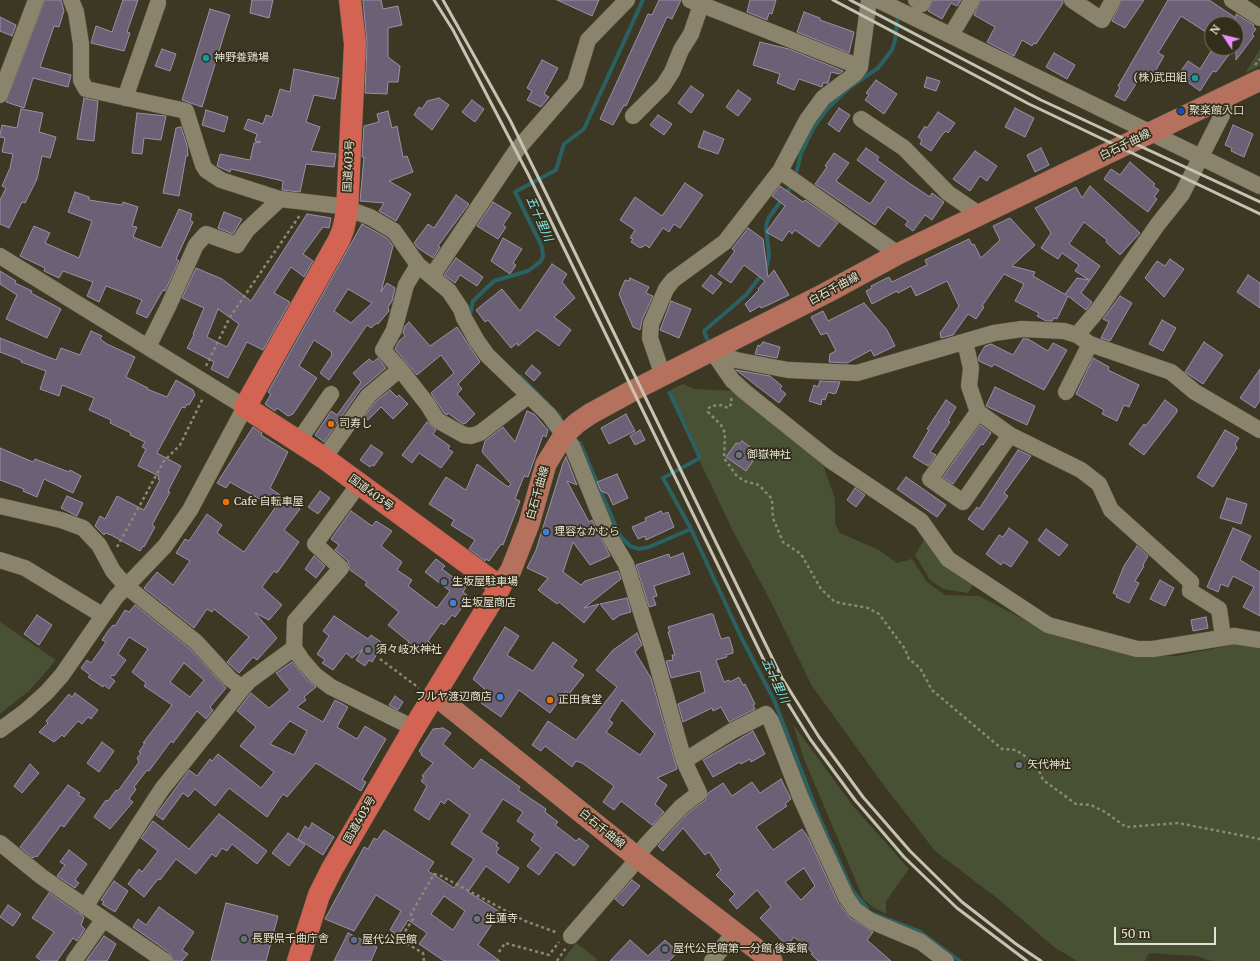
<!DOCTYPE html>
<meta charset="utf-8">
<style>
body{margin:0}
#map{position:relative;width:1260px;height:961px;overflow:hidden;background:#3d3823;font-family:Merriweather,serif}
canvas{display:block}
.north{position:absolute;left:1204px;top:16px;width:40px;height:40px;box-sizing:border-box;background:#332e19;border:1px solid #7a7664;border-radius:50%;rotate:305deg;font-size:11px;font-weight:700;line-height:16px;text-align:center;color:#e4e1d5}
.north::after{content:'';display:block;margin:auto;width:14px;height:18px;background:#eb8dfc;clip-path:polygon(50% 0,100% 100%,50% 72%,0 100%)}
.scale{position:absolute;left:1114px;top:927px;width:102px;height:18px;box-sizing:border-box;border:2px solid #e4e1d5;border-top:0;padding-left:5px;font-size:12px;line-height:14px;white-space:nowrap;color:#e4e1d5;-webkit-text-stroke:3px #332e19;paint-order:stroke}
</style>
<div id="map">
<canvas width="1260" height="961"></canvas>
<div class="north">N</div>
<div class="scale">50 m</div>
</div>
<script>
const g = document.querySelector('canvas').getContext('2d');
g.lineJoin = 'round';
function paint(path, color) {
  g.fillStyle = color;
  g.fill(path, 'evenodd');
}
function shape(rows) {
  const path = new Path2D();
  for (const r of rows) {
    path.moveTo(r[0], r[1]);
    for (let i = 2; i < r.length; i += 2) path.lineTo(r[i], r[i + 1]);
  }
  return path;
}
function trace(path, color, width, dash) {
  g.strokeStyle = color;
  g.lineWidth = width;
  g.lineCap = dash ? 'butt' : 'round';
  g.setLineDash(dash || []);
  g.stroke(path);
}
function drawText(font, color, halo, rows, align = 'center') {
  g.font = font + ' Merriweather,"Noto Sans JP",serif';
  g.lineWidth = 3.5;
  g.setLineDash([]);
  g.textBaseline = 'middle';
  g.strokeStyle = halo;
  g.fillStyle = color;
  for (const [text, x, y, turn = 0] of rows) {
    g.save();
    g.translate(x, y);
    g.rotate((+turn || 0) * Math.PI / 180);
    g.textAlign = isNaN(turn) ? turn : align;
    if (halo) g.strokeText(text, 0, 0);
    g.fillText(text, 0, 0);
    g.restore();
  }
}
paint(shape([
 [1260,49,1260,66,1245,73],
 [683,384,694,389,736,391,821,459,835,499,835,524,840,533,879,550,897,563,912,559,927,582,945,595,979,596,1048,632,1141,656,1177,656,1241,643,1260,646,1260,961,1211,961,1197,956,1149,953,1145,961,1077,961,1054,947,997,898,935,851,885,787,812,686,770,600,732,529,667,392],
 [926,537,944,564,958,575,973,585,968,593,943,589,930,580,915,555],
 [0,622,56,660,30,690,0,714],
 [793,724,853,806,909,869,886,901,886,914,873,907,864,900,860,891,804,759],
 [576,943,597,959,595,961,562,961]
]), '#485134');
trace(shape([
 [795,178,801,153,814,127,827,109,849,88,878,68,892,50,895,40,898,14],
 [470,315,473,301,494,281,528,271,540,262,543,257,542,247,515,192,556,170,564,144,584,129,643,0],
 [707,339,704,331,746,295,766,269,769,256,766,226,768,219,793,184],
 [520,376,560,417],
 [670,393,700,458,663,478,691,529],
 [580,443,620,536,630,546,639,549,649,547,691,529,741,637,774,700,819,817,852,890,867,908],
 [874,914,919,931,960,961]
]), '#2a6162', 4);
const building = shape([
 [45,0,61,0,64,11,59,27,54,26,40,67,71,75,68,87,33,78,24,108,6,102,45,0],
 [123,0,138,0,127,32,130,33,124,51,91,43,96,26,112,32,123,0],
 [252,0,273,0,269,18,250,13,252,0],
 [363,0,381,0,383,9,398,6,402,25,388,28,388,57,400,66,398,82,388,82,387,94,365,93,367,44,363,0],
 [557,0,599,0,592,16,557,0],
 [659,0,681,0,672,19,667,17,626,106,624,105,613,125,600,119,648,14,652,15,659,0],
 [750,0,776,0,772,14,769,13,767,20,747,12,750,0],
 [933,0,961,0,957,6,951,3,942,19,928,11,933,0],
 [981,0,1063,0,1063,3,1036,44,1034,43,1032,46,1022,40,1014,56,987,42,995,27,974,15,981,0],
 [1122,0,1144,0,1125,28,1112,21,1122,0],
 [1168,0,1209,0,1236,18,1236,14,1254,25,1253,27,1256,29,1252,34,1254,36,1236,60,1236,24,1212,24,1212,36,1181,16,1158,53,1164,56,1153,75,1145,70,1125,101,1115,96,1120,87,1118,86,1168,0],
 [210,9,230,15,202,107,182,100,210,9],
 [804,12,820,18,820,20,854,32,849,53,797,32,804,12],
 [0,17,16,25,12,36,0,31,0,17],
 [760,42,789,49,843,71,839,74,831,72,828,83,823,83,822,87,799,79,794,90,777,83,780,74,753,65,760,42],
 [1213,48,1234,48,1216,72,1213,71,1200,91,1178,75,1188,61,1200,69,1213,48],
 [162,49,176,54,170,71,155,66,162,49],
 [1054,53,1075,65,1067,79,1046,67,1054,53],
 [542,60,558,68,544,94,549,97,541,107,527,100,532,91,527,88,542,60],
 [294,69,339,78,335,99,314,95,306,122,320,127,311,151,336,154,334,167,306,164,300,192,282,190,283,181,231,169,230,172,217,166,220,154,250,160,254,143,261,142,255,141,257,134,244,129,248,119,263,124,266,115,272,117,280,89,290,92,294,69],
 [927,77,940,81,936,91,924,87,927,77],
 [876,80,897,94,884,114,865,100,869,95,866,93,876,80],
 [691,86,704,95,691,113,678,103,691,86],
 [738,90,751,99,738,116,726,107,738,90],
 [84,98,98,101,94,141,77,139,84,98],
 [439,98,449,105,432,130,414,115,419,107,422,109,427,101,439,98],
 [472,100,484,109,475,122,462,112,472,100],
 [839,108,850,115,839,132,828,124,839,108],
 [1015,108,1034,118,1025,137,1005,127,1015,108],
 [21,109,43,113,39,132,56,137,50,158,42,156,37,179,25,203,22,202,9,228,0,224,0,200,6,188,2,186,10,168,13,154,2,152,5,138,0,137,0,134,2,125,17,128,21,109],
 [206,110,228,117,224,132,202,125,206,110],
 [388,111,392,128,397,126,403,157,407,156,413,172,389,181,411,194,396,221,379,211,384,203,360,201,364,157,362,157,364,126,379,122,377,114,388,111],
 [938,112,955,123,948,133,946,131,942,135,931,151,920,144,922,140,918,137,925,126,927,128,938,112],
 [137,113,166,116,161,140,144,138,142,154,132,153,137,113],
 [658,115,672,124,664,135,650,125,658,115],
 [1233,125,1253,134,1244,157,1231,151,1232,148,1225,145,1233,125],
 [181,127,187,145,188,156,186,156,179,196,163,193,176,128,181,127],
 [704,131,724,139,718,154,698,147,704,131],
 [866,148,879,157,877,160,906,181,930,197,932,193,944,202,932,220,925,215,913,231,905,225,908,221,888,207,875,225,815,184,827,167,825,166,834,153,849,163,836,181,870,204,886,181,857,160,866,148],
 [1041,148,1049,165,1035,172,1027,155,1041,148],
 [975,151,997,166,987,181,980,176,970,191,953,179,975,151],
 [1130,162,1155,184,1153,186,1159,190,1154,197,1157,199,1148,212,1104,179,1111,169,1120,175,1130,162],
 [685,183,703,195,680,228,674,224,669,232,663,228,649,248,646,245,640,248,631,242,633,239,630,238,635,230,620,220,635,197,662,216,685,183],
 [780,186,803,202,805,200,838,223,819,247,795,230,792,234,789,231,782,241,766,232,785,206,772,196,780,186],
 [1090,186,1140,233,1120,255,1106,242,1107,240,1084,222,1069,244,1100,266,1081,293,1092,302,1086,310,1068,296,1057,319,1054,318,1052,321,1046,321,1037,316,1039,313,1015,301,1024,284,1004,274,982,306,984,307,976,319,968,314,953,335,941,338,940,333,959,306,947,281,916,296,911,286,898,293,897,291,872,304,866,291,872,288,871,286,889,277,892,282,927,265,925,260,969,239,972,245,974,244,981,258,1000,240,993,226,1010,218,1035,245,1012,266,1035,272,1033,276,1066,295,1065,294,1077,278,1089,280,1075,271,1079,265,1062,253,1058,259,1041,248,1051,233,1035,208,1076,187,1082,198,1090,186],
 [75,192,89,197,89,200,122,205,123,202,138,207,132,226,137,227,133,237,161,248,179,209,192,214,190,220,193,222,176,259,179,261,165,291,163,290,147,318,136,313,142,300,106,286,99,302,87,296,93,282,63,271,59,278,44,271,45,268,20,256,34,226,50,233,45,243,79,258,92,221,68,212,75,192],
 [456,195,469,204,438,246,440,247,433,258,418,248,414,243,428,224,434,228,456,195],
 [493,202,511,213,503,225,506,227,498,239,477,226,493,202],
 [224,212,242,219,233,234,218,228,224,212],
 [307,214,331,218,329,228,323,227,303,254,313,261,304,277,291,267,274,293,290,302,263,350,247,342,228,378,211,369,214,362,187,348,194,335,193,334,204,308,182,298,196,268,222,279,251,301,307,214],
 [218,309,239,324,227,347,207,337,218,309],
 [362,224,387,238,393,246,381,292,387,283,395,288,392,301,388,307,389,311,378,324,377,323,371,328,367,325,329,380,320,373,332,355,331,354,332,352,314,340,299,366,317,378,293,414,288,416,277,408,275,411,265,404,271,394,268,392,362,224],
 [348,289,372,303,351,323,334,311,348,289],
 [748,228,763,239,768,277,774,270,789,295,766,306,761,308,760,306,750,312,745,304,759,290,758,289,765,281,744,265,731,283,718,274,735,251,732,249,748,228],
 [503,238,522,249,513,263,516,265,510,274,491,261,503,238],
 [456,258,483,277,477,286,460,275,455,283,444,275,456,258],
 [1170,259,1184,269,1164,297,1145,278,1157,261,1165,266,1170,259],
 [552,264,567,274,562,282,575,298,554,317,571,330,559,346,537,330,518,346,517,343,511,348,488,320,485,322,476,310,502,289,520,311,552,264],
 [0,271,16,281,15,283,32,291,31,293,61,309,47,338,6,319,17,295,0,284,0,271],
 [711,275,722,283,713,294,702,286,711,275],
 [1248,275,1260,283,1260,308,1237,292,1248,275],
 [630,278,649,287,646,293,653,296,642,320,640,330,633,327,619,294,625,280,629,281,630,278],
 [1120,296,1132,303,1110,341,1101,338,1109,322,1103,319,1120,296],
 [671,301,691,309,679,338,660,330,671,301],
 [864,303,887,330,895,346,874,356,871,350,847,363,829,362,830,354,836,351,827,333,821,335,811,317,823,311,828,321,864,303],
 [1162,320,1176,328,1163,351,1149,344,1162,320],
 [409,322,430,346,457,327,480,362,458,384,462,389,457,394,475,414,466,423,463,424,448,413,447,415,444,413,431,393,454,373,441,355,417,375,395,349,399,341,405,336,403,333,405,326,409,322],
 [91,331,102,336,100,339,107,344,135,357,126,377,148,388,147,389,167,397,176,380,193,390,195,395,189,405,187,404,185,408,182,407,157,453,181,466,168,491,170,492,152,525,155,527,144,547,143,546,140,551,111,535,105,533,104,535,95,526,100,516,105,519,117,496,144,510,160,480,158,479,159,476,138,466,146,449,142,447,145,442,130,435,131,433,110,423,111,420,89,410,94,398,62,385,59,396,40,389,46,371,21,362,21,360,0,352,0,338,56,360,61,348,80,355,91,331],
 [1023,339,1028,339,1048,351,1053,343,1067,350,1044,390,994,364,992,367,979,361,978,358,985,346,991,344,1013,355,1023,339],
 [763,342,780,347,777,358,755,354,758,345,760,346,763,342],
 [1204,342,1223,355,1203,384,1185,372,1204,342],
 [378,358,386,368,360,390,324,442,315,435,331,411,337,415,361,382,353,373,369,359,373,362,378,358],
 [1093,358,1109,367,1108,370,1139,385,1129,407,1124,405,1117,421,1102,414,1104,410,1076,394,1093,358],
 [532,365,541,373,534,381,525,373,532,365],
 [1260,369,1260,400,1255,408,1240,398,1260,369],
 [736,370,770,376,782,386,780,389,786,394,779,403,736,370],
 [820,381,840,382,836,393,834,394,828,392,825,400,822,399,821,405,809,401,814,385,818,387,820,381],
 [995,387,1035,406,1027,425,986,406,995,387],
 [390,390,397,397,399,395,408,404,393,419,381,407,368,420,364,417,375,402,390,390],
 [946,400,956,407,948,421,950,422,930,452,936,455,928,466,913,457,929,430,927,429,946,400],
 [1165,400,1177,409,1177,412,1144,455,1129,444,1144,424,1145,426,1148,423,1165,400],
 [527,411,534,414,548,430,546,437,543,435,528,477,524,476,515,499,520,501,503,545,501,544,489,561,486,559,485,561,469,549,475,540,451,525,454,520,451,518,429,504,446,477,466,490,477,464,508,487,511,484,482,452,485,441,503,427,515,442,527,411],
 [626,414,635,431,609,444,601,428,626,414],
 [427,422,436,430,433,434,450,446,448,449,453,452,441,468,419,453,412,463,402,455,427,422],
 [980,425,991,433,983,445,981,444,953,484,943,477,980,425],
 [253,427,262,433,261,435,288,452,270,488,300,509,284,530,299,542,277,573,274,571,262,587,282,605,269,620,255,613,277,638,257,660,253,657,239,673,227,662,249,637,214,609,212,612,207,609,194,628,144,588,157,572,173,585,190,561,176,553,185,539,189,541,207,514,222,525,217,533,244,552,275,508,230,482,226,488,217,483,253,427],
 [640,430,645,440,635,445,630,436,640,430],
 [1225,430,1239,438,1235,444,1237,448,1213,487,1197,477,1225,430],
 [742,441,753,449,749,454,755,458,746,471,726,457,736,443,739,444,742,441],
 [371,445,383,453,374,466,372,465,370,467,360,460,371,445],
 [0,448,33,462,35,459,69,472,70,470,81,476,73,493,44,479,37,497,23,491,24,489,0,480,0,448],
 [1018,450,1031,456,1004,493,1008,496,983,530,968,519,977,507,979,509,1018,450],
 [566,457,577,485,567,481,589,522,592,520,610,556,590,565,573,542,563,572,581,585,585,581,618,571,621,579,584,608,599,604,584,623,559,602,557,604,538,590,548,578,527,568,536,550,563,463,566,457],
 [617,474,628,498,613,505,608,494,601,491,597,482,617,474],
 [906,477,946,505,937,517,897,489,906,477],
 [855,488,865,495,856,507,847,500,855,488],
 [320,491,330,498,318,514,308,507,320,491],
 [67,496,83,503,77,516,61,508,67,496],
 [1227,498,1247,504,1241,524,1220,518,1227,498],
 [351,511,372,526,376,521,392,531,381,546,402,562,397,570,412,580,408,586,437,608,450,591,425,572,436,559,445,566,442,569,466,587,463,592,467,595,462,605,463,606,455,617,452,615,444,625,441,623,428,641,431,644,422,654,417,650,415,652,406,645,409,642,388,625,399,612,365,585,367,582,350,570,348,561,335,550,339,545,331,539,351,511],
 [661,511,663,514,668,512,674,527,646,540,645,536,638,539,632,527,646,521,645,518,661,511],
 [1009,528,1028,542,1011,567,1003,562,1001,565,986,554,999,535,1003,537,1009,528],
 [1233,528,1251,536,1240,560,1260,572,1260,616,1243,607,1254,587,1233,576,1228,587,1221,584,1218,592,1207,587,1233,528],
 [1046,529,1068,545,1059,556,1038,540,1046,529],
 [1137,546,1148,556,1143,565,1144,566,1135,581,1139,583,1129,603,1116,597,1117,595,1113,593,1124,566,1137,546],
 [683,553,690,574,654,586,657,596,653,597,656,605,649,607,636,565,669,554,670,558,683,553],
 [314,556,325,566,316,578,305,569,314,556],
 [1160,580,1174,588,1165,606,1150,599,1160,580],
 [627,598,631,612,620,615,613,620,600,604,627,598],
 [135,605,190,649,226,688,210,707,213,710,206,719,197,711,173,743,171,741,149,771,147,770,134,787,136,789,129,799,133,802,110,829,94,817,106,800,108,801,116,790,118,791,139,762,137,758,141,753,139,752,145,743,143,743,172,705,144,686,146,683,132,672,148,649,129,637,118,654,126,660,114,676,112,675,110,677,115,681,109,689,104,685,103,687,88,677,90,675,81,668,87,660,91,663,106,642,102,640,108,631,113,625,115,626,125,610,129,612,135,605],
 [184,663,204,680,190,697,170,682,184,663],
 [710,614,713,614,721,639,729,637,733,650,733,653,726,655,727,657,716,660,724,682,729,680,730,682,739,677,743,685,745,684,755,704,753,705,755,709,729,722,721,707,713,711,712,708,683,722,678,704,705,692,700,671,671,678,666,661,673,660,672,655,675,655,668,632,670,632,668,627,710,614],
 [37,615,52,625,39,645,24,634,37,615],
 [334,616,368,639,371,635,381,642,377,649,379,651,372,662,369,660,365,666,356,660,363,649,352,658,346,653,333,670,322,663,325,660,317,654,329,636,323,631,334,616],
 [1206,617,1208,628,1193,631,1191,620,1206,617],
 [505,627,519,636,507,655,533,671,553,642,577,660,572,667,584,675,569,694,566,691,550,713,519,690,501,717,481,703,488,692,473,679,505,627],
 [637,633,642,645,635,652,651,678,677,769,657,778,667,785,655,804,664,812,652,825,621,801,614,810,603,802,614,786,582,763,576,761,572,767,545,746,541,751,532,745,548,721,576,740,617,687,596,670,613,650,637,633],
 [622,700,655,734,640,755,606,732,613,723,609,720,622,700],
 [292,662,308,681,316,687,304,697,306,700,297,707,323,722,335,700,348,707,337,727,357,739,365,726,386,739,362,780,366,782,361,791,316,763,287,797,283,794,267,817,229,788,215,806,195,789,188,797,183,793,163,820,156,815,189,770,197,776,210,759,212,761,218,754,261,788,274,772,240,746,256,727,237,711,251,693,269,708,290,690,276,673,292,662],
 [290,721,307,731,294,755,270,744,290,721],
 [75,693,98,710,91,719,88,717,82,724,78,721,64,737,62,735,54,742,39,732,48,723,46,721,69,694,72,697,75,693],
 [395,696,403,702,398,710,389,705,395,696],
 [443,728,451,733,443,744,473,769,481,759,520,787,518,790,546,809,545,812,558,822,555,825,576,841,579,838,589,846,574,866,556,852,539,875,527,866,541,848,531,840,535,834,517,821,523,812,503,799,481,832,498,843,496,846,499,848,496,853,519,868,509,883,486,866,468,892,500,912,478,945,500,961,444,961,419,944,427,933,408,920,398,936,390,930,401,911,376,895,354,931,325,919,364,847,368,849,374,838,377,840,384,830,434,862,428,871,454,888,474,859,451,844,470,815,448,799,444,804,441,801,429,820,414,810,427,786,421,781,424,777,422,776,433,763,421,755,422,754,419,751,433,729,443,728],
 [444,896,465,911,453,930,431,914,444,896],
 [753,731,765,754,751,762,750,759,741,764,740,762,713,777,703,760,753,731],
 [102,742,114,751,99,772,87,763,102,742],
 [30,764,39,773,22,793,14,786,30,764],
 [781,779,791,799,785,804,787,806,756,827,773,850,802,829,808,837,838,902,850,918,873,932,867,940,891,961,818,961,811,954,813,953,794,937,787,946,760,918,771,907,757,890,737,909,729,900,735,894,716,875,721,870,709,852,705,855,683,828,663,851,658,846,687,814,705,800,708,793,723,783,732,796,752,782,760,793,781,779],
 [804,868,815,886,801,900,785,882,804,868],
 [68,785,80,793,78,795,85,799,64,827,61,825,37,857,35,856,33,858,20,847,68,785],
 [219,814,267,851,257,864,232,844,227,851,222,848,216,857,212,854,196,874,176,859,160,880,158,879,144,897,128,884,139,869,142,872,158,851,141,838,153,821,189,849,219,814],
 [312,823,334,837,323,855,298,839,305,826,309,829,312,823],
 [288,833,305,845,289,866,272,853,288,833],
 [69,850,87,864,75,880,79,883,75,888,57,876,65,865,60,862,69,850],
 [632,880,640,886,623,906,615,899,632,880],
 [114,881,128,891,115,912,102,904,104,902,101,900,114,881],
 [49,893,84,917,81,925,85,929,77,941,73,938,57,961,42,961,36,957,54,932,32,918,49,893],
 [226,903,278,916,266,961,211,961,226,903],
 [8,905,21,914,13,926,0,917,8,905],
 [159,907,194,932,182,950,188,954,182,961,174,961,170,953,133,927,138,919,146,925,159,907],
 [348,933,377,947,371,961,334,961,348,933],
 [104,936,116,944,107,961,86,961,104,936],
 [630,940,648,956,665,940,678,952,669,961,610,961,630,940]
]);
paint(building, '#6b6176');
trace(building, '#9a90a6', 1);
const minor = shape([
 [71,0,76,12,81,44,81,80,86,89,186,111,203,165,206,170,221,180,280,199,340,206,370,217,394,231,418,265,449,291,461,309,464,318,477,341,487,355,549,415,572,446,606,530,626,564,654,653,684,761,699,793,681,807,645,846,630,868,571,936],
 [690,0,860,67],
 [878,0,1260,186],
 [916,0,922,4,924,0],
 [1072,0,1102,20,1113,0],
 [1232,0,1260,18],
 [951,35,972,0],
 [0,95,36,0],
 [125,98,158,3],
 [633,116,663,86,672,72,681,50,691,34,701,5],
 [861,119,904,148,948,193,973,210,976,217],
 [780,171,898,254],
 [0,256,245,407,190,510,165,546,116,597,62,675,47,692,26,711,0,730],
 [418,265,406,285,394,330,383,350,400,369,428,405,437,420,464,435,471,436,480,433,528,396],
 [432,276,516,151,575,83,588,40,627,0],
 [1077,335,1098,310,1158,224,1182,194,1222,115,1224,108,1220,99],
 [965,342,971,368,969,386,978,412,1010,435,1081,470,1099,484,1111,510,1191,582,1190,591,1219,609,1223,637],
 [148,347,168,307,196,245,206,234,237,245,247,230,280,199],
 [712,351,732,380,745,392,830,460,921,521,948,559,1048,625,1137,649,1153,649,1234,636,1260,640],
 [712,351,736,360,788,370,857,373,994,333,1022,329,1064,331,1077,335,1090,344,1171,372,1195,392,1260,430],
 [663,376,650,338,651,324,666,289,673,280,725,242,780,171,807,120,823,98,855,74,860,67,869,0],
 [1066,392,1090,344],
 [978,412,930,479,963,502,1010,435],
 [298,442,331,394],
 [324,458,368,396,400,369],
 [0,506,61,520,83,528,99,545,113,571,126,586,196,642,230,679,243,688],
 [0,560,25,568,102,615],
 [294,648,295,621,341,568,315,544,359,484],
 [684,761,732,731,766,714,771,721,800,796,821,843,846,897,855,910,871,921,921,942,946,961],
 [0,843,42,877,165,961],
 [85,907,162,789,243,688,249,681,294,648,302,660,315,675,331,687,414,728],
 [74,961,103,920],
 [712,961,734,933]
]);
const major = shape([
 [500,587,511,570,529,524,546,464,564,435,577,423,590,414,632,391,826,293,898,254,1260,80],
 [435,695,638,858,772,961]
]);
const highway = shape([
 [298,961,319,895,332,869,414,728,500,587,324,458,245,407,339,240,343,230,347,212,355,44,350,0]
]);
trace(minor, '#5a5544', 17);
trace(major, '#5a5544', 22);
trace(highway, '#5a5544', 23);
trace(shape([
 [1255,65,1260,59],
 [206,366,230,317,300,215],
 [731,398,732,403,728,408,721,405,711,406,708,409,708,412,721,425,725,433,724,458,736,475,744,481,759,485,772,499,773,518,783,542,801,554,821,589,835,602,868,608,879,614,905,649,909,659,920,668,932,690,1002,749,1016,750,1036,764,1043,780,1076,804,1091,805,1105,812,1126,827,1178,823,1260,839],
 [117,547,164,461,180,445,203,398],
 [380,659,419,688],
 [499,952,505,943,549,955,559,942],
 [424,961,423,953,404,942,402,936,413,919,411,914,434,874,441,876,525,921,558,933],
 [557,961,566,948]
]), '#8c8877', 2.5, [3, 3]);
trace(minor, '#8a846d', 16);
trace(major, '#b6715e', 21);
trace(highway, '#d36454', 22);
trace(shape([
 [434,0,453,30,528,174,774,681,810,739,855,800,904,857,957,908,1027,961],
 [443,0,510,120,541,183,782,678,819,737,863,797,910,851,962,902,1016,944,1041,961],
 [833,0,1029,104,1260,214],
 [850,0,1041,100,1260,202]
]), '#c6c3b5', 3);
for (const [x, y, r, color] of [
 [206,58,4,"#0f9aa8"],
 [1195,78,4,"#0f9aa8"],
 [1181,111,4,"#1a4fb4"],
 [331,424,4,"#e8710a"],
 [739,455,4,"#6b7280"],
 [226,502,4,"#e8710a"],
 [546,532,4,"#3f7fe0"],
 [444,582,4,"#5c6f8a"],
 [453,603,4,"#3f7fe0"],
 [368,650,4,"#6b7280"],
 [500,697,4,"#3f7fe0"],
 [550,700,4,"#e8710a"],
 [1019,765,4,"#6b7280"],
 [477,919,4,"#6b7280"],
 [244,939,4,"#5c6f8a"],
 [354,940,4,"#5c6f8a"],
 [665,949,4,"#5c6f8a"]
]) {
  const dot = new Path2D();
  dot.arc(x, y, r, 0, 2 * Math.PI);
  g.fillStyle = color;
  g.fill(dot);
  trace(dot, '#332e19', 1.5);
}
drawText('11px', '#e4e1d5', '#332e19', [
 ["神野養鶏場",214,58],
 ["(株)武田組",1187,78,"right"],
 ["聚楽館入口",1189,111],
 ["司寿し",339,424],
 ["御嶽神社",747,455],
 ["Cafe 自転車屋",234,502],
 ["理容なかむら",554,532],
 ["生坂屋駐車場",452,582],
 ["生坂屋商店",461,603],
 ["須々岐水神社",376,650],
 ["フルヤ渡辺商店",492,697,"right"],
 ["正田食堂",558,700],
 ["矢代神社",1027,765],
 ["生蓮寺",485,919],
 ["長野県千曲庁舎",252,939],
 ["屋代公民館",362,940],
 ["屋代公民館第一分館 後薬館",673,949]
], 'left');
drawText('11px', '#e4e1d5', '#332e19', [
 ["白石千曲線",1125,145,-26],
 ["国道403号",349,166,-87],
 ["白石千曲線",834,289,-28],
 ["国道403号",371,493,36],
 ["白石千曲線",538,493,-74],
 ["国道403号",360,820,-60],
 ["白石千曲線",602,829,39]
]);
drawText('italic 12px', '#86e2e4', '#332e19', [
 ["五十里川",539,219,66],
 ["五十里川",775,681,65]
]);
</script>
